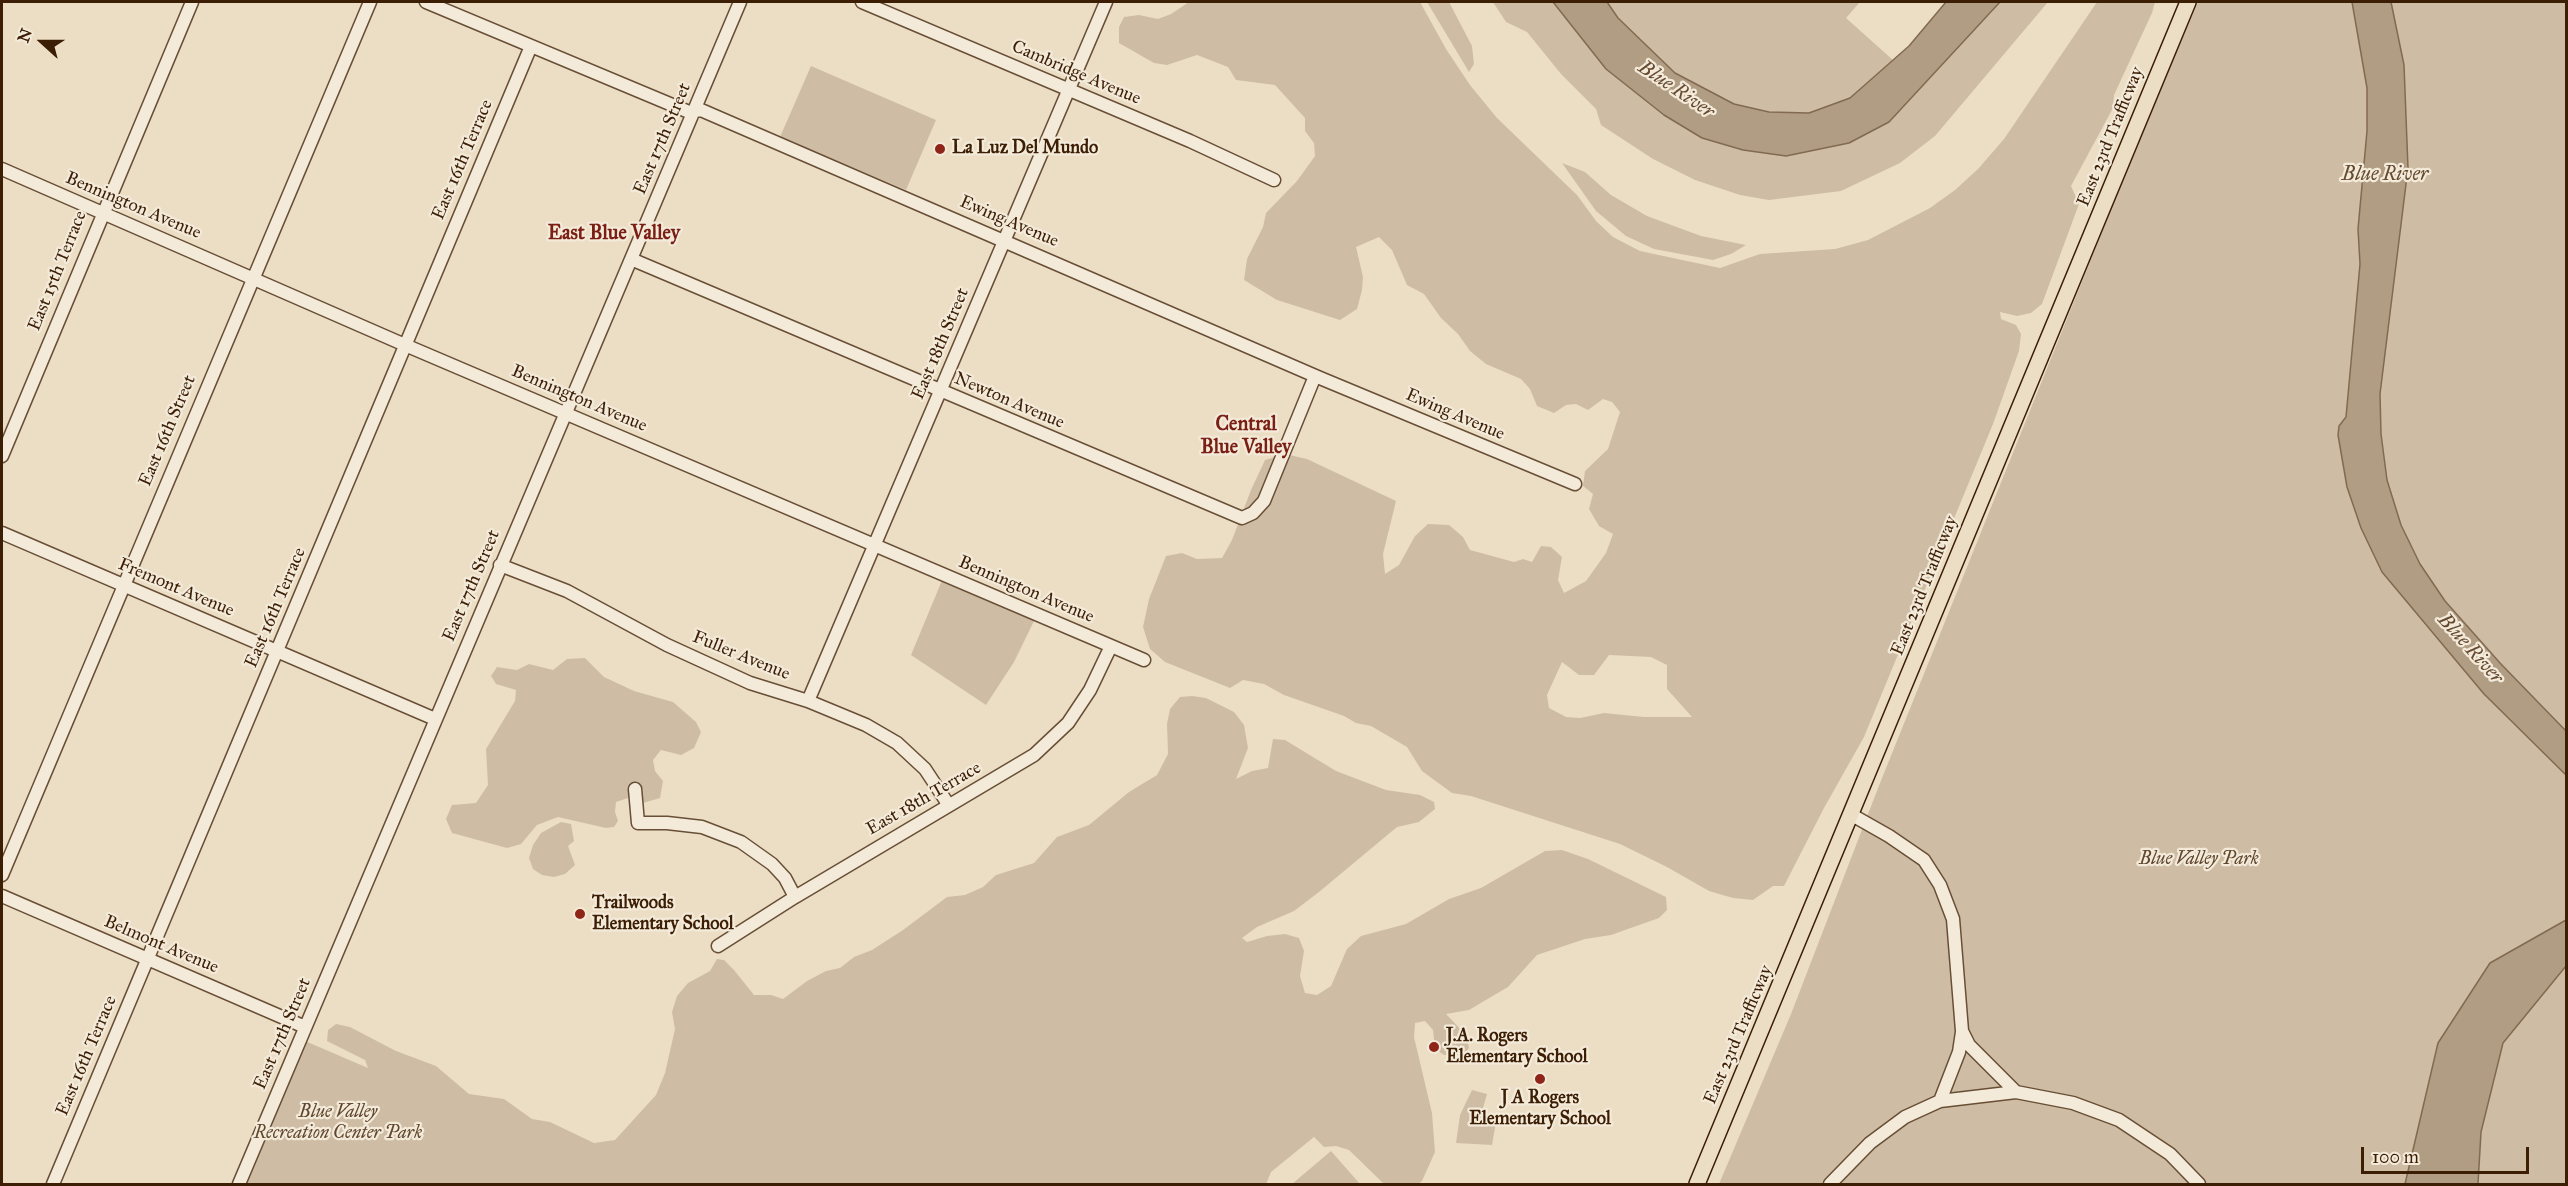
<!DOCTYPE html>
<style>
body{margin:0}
#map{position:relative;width:2568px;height:1186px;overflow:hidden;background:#ecdec5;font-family:"IM FELL Great Primer",serif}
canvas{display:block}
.frame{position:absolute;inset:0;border:3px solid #3c1e05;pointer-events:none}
.north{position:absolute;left:12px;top:12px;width:60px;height:60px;-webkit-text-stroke:4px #f3ead9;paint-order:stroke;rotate:291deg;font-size:16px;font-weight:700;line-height:24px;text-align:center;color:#3c1e05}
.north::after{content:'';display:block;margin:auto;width:21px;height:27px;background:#3c1e05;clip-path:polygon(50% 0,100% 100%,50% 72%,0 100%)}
.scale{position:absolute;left:2361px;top:1147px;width:168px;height:27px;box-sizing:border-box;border:3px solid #3c1e05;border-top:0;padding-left:8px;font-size:18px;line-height:21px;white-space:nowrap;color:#3c1e05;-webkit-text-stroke:4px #f3ead9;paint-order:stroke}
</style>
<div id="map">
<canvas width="2568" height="1186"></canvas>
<div class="frame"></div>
<div class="north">N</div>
<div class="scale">100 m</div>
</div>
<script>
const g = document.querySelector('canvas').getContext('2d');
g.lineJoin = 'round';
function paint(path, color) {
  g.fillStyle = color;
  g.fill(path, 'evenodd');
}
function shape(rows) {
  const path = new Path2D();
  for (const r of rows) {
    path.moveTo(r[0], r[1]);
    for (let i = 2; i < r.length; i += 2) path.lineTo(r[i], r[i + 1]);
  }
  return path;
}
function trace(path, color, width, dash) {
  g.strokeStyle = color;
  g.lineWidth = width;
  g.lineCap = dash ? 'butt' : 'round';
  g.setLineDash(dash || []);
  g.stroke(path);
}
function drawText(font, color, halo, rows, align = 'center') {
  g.font = font + ' "IM FELL Great Primer",serif';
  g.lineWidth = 4.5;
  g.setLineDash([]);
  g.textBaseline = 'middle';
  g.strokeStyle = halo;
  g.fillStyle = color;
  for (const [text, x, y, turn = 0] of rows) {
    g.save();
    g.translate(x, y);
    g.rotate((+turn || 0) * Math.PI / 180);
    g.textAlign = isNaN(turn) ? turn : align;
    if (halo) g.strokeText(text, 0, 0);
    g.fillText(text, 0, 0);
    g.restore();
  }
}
paint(shape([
 [1189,2,1420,2,1446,49,1470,85,1497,118,1577,195,1596,221,1613,237,1640,251,1720,268,1760,254,1835,249,1868,240,1930,208,1955,190,1978,169,2004,139,2097,2,2155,2,2152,13,2114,95,2113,108,2071,186,2079,204,2042,304,2031,313,2017,316,2000,312,2001,319,2016,325,2021,334,2019,351,1993,424,1864,737,1824,808,1784,886,1773,886,1753,900,1733,898,1709,891,1667,867,1620,844,1471,796,1452,793,1422,771,1407,747,1371,726,1356,723,1344,716,1284,695,1264,684,1243,680,1230,688,1165,662,1150,649,1143,627,1149,599,1166,556,1182,553,1197,559,1222,558,1232,540,1251,490,1265,460,1285,454,1307,459,1396,501,1383,554,1385,574,1399,565,1415,536,1428,524,1449,525,1463,537,1470,550,1514,562,1523,559,1532,562,1541,546,1551,547,1562,557,1558,580,1564,593,1586,581,1606,553,1613,534,1599,526,1589,509,1593,494,1583,486,1585,471,1608,449,1620,412,1612,402,1603,399,1588,410,1576,404,1566,405,1554,413,1537,406,1530,389,1521,379,1486,364,1470,351,1458,334,1441,318,1424,294,1407,285,1392,250,1379,237,1356,247,1363,277,1362,290,1357,309,1340,320,1277,300,1244,280,1247,259,1263,227,1266,213,1297,181,1315,156,1314,143,1305,131,1305,118,1275,85,1236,80,1228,67,1197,55,1167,65,1154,63,1119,43,1119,27,1124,17,1139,15,1158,19,1171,14],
 [1609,655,1651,657,1667,665,1667,689,1692,717,1644,717,1604,713,1580,718,1566,717,1549,708,1547,695,1562,662,1579,675,1594,675],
 [1427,2,1449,2,1472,46,1474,64,1469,72],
 [1493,2,1553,2,1606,69,1786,156,1815,149,1988,16,2000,2,2048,2,1935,136,1900,163,1841,191,1769,200,1740,195,1695,180,1653,159,1601,125,1596,109,1561,74,1527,32,1506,22],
 [1607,2,1860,2,1846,18,1893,60,1850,98,1809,113,1769,112,1734,104,1675,73,1618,18],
 [2198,2,2352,2,2367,88,2367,131,2358,229,2360,264,2346,417,2339,426,2338,435,2347,487,2566,775,2566,1184,1719,1184,1791,1014,1880,783,2147,120],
 [2391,2,2566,2,2566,731,2500,663,2445,601,2420,564,2401,525,2387,480,2381,434,2380,394],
 [811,66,936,120,906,190,780,137],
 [1562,163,1585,172,1611,195,1647,216,1701,236,1746,245,1731,254,1713,260,1654,249,1626,236,1596,211],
 [943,578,1036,617,1014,662,986,705,911,655],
 [585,658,604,677,634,691,673,702,696,722,701,732,694,748,681,755,661,750,653,760,655,771,663,781,660,798,643,803,628,798,616,802,615,812,618,821,614,827,606,828,558,817,537,825,521,844,507,848,452,833,446,819,452,805,476,803,488,785,486,749,515,701,516,690,496,684,491,676,497,667,517,670,529,664,553,670,567,659],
 [1192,696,1206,698,1234,712,1244,725,1248,748,1236,779,1252,771,1268,768,1273,739,1285,740,1336,771,1386,790,1420,795,1434,802,1435,809,1419,822,1397,827,1319,892,1294,911,1257,927,1242,938,1247,942,1267,936,1285,934,1299,938,1304,951,1300,976,1305,993,1317,995,1331,986,1347,949,1361,936,1406,924,1449,899,1481,888,1545,851,1562,850,1588,859,1666,897,1667,910,1659,918,1611,935,1585,939,1537,955,1508,987,1469,1010,1446,1014,1466,1035,1469,1048,1463,1055,1444,1055,1435,1049,1433,1030,1425,1021,1415,1023,1414,1037,1432,1113,1435,1152,1422,1181,1418,1184,1384,1184,1349,1150,1336,1146,1324,1147,1314,1137,1271,1172,1266,1184,245,1184,305,1041,368,1068,365,1060,327,1041,328,1030,336,1024,350,1027,396,1051,436,1066,469,1094,504,1099,532,1119,550,1122,594,1143,615,1140,656,1095,665,1073,675,1029,672,1012,677,996,688,983,710,971,717,959,724,960,734,970,754,995,771,995,783,999,807,981,826,971,840,968,854,957,872,950,903,930,947,897,965,895,983,887,996,875,1034,863,1057,837,1089,825,1129,792,1157,775,1168,754,1167,724,1170,709,1180,697],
 [561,822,571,824,574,841,568,846,575,865,565,874,554,877,542,875,533,869,529,858,533,845,541,833],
 [1472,1090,1487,1094,1481,1115,1485,1120,1496,1122,1492,1145,1456,1143,1460,1115],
 [1331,1151,1360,1184,1292,1184]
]), '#cebda4');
const water = shape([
 [1553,2,1607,2,1618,18,1675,73,1734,104,1769,112,1809,113,1850,98,1909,46,1946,2,2000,2,1889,122,1849,143,1786,156,1743,150,1702,138,1664,115,1606,69,1553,2],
 [2352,2,2391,2,2404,65,2408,168,2380,394,2381,434,2387,480,2401,525,2420,564,2445,601,2500,663,2566,731,2566,775,2484,694,2382,572,2361,528,2347,487,2338,435,2339,426,2346,417,2360,264,2358,229,2367,131,2367,88,2352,2],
 [2566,920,2566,966,2503,1043,2481,1132,2478,1184,2405,1184,2438,1043,2490,963,2566,920]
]);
paint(water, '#b09d84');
trace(water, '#826a51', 1.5);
const minor = shape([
 [426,2,689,112,701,110,1320,378,1575,484],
 [862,2,1190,141,1274,180],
 [2,169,405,345,1144,660],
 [631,259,1242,518,1253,513,1264,501,1315,376],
 [2,456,192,2],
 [2,533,435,719],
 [500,565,567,591,667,645,750,683,808,701,866,725,897,743,925,769,948,804],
 [808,701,1106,2],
 [635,789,638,823,667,823,702,827,741,842,772,864,785,878,795,897],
 [1852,815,1889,836,1924,860,1940,885,1953,919,1962,1031,1969,1045,2016,1092,2073,1103,2119,1120,2170,1154,2199,1184],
 [2,875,370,2],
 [2,896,305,1027],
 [718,946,795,897,1034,755,1068,723,1090,690,1111,646],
 [1940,1101,1959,1052,1962,1032],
 [53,1184,531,46],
 [239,1184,740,2],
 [1830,1184,1870,1143,1905,1117,1940,1101,2016,1092]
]);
const major = shape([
 [1697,1184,2188,2]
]);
trace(minor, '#684e35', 15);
trace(major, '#3c1e05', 18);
trace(minor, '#f3ead9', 12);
trace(major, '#ecdec5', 15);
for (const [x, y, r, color] of [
 [940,149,6,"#8f2418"],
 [580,914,6,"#8f2418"],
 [1434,1047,6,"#8f2418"],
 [1540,1079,6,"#8f2418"]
]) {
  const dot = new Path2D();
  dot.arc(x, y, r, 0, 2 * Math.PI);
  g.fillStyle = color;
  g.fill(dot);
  trace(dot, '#f3ead9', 2);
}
drawText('18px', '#3c1e05', '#f3ead9', [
 ["Cambridge Avenue",1076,73,23],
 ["East 23rd Trafficway",2111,137,-68],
 ["East 17th Street",663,139,-67],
 ["East 16th Terrace",463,160,-67],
 ["Bennington Avenue",133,206,23],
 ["Ewing Avenue",1009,222,23],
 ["East 15th Terrace",58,271,-68],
 ["East 18th Street",941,344,-67],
 ["Bennington Avenue",579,399,23],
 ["Newton Avenue",1009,401,23],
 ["Ewing Avenue",1455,415,23],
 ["East 16th Street",168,431,-67],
 ["East 17th Street",472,586,-67],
 ["East 23rd Trafficway",1925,586,-68],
 ["Fremont Avenue",176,588,23],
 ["Bennington Avenue",1026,590,23],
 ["East 16th Terrace",276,608,-67],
 ["Fuller Avenue",741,656,22],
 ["East 18th Terrace",924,799,-30],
 ["Belmont Avenue",161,945,23],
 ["East 17th Street",283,1034,-67],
 ["East 23rd Trafficway",1739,1035,-67],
 ["East 16th Terrace",87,1056,-67]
]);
drawText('bold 18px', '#3c1e05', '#f3ead9', [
 ["La Luz Del Mundo",952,149],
 ["Trailwoods",592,904],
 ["Elementary School",592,925],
 ["J.A. Rogers",1446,1037],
 ["Elementary School",1446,1058],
 ["J A Rogers",1540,1099,"center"],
 ["Elementary School",1540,1120,"center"]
], 'left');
drawText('italic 18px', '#60462d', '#f3ead9', [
 ["Blue Valley Park",2199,860],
 ["Blue Valley",338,1113],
 ["Recreation Center Park",338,1134]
]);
drawText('italic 20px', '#654a31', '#f3ead9', [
 ["Blue River",1676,90,34],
 ["Blue River",2385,175],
 ["Blue River",2470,649,48]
]);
drawText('bold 20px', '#7a1f14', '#f3ead9', [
 ["East Blue Valley",614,234],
 ["Central",1246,425],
 ["Blue Valley",1246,448]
]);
</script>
